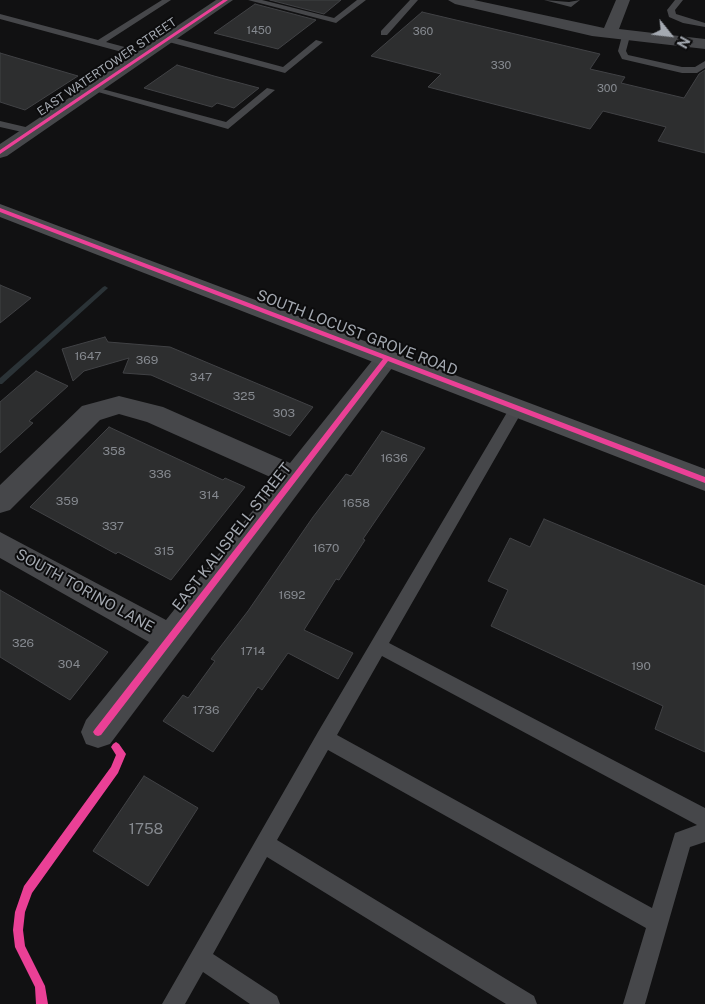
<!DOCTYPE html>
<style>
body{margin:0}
#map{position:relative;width:705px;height:1004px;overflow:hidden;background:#111112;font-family:"Public Sans",sans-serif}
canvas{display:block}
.north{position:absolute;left:645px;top:10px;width:50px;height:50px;-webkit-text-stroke:4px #0c0c0d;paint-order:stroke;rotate:119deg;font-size:14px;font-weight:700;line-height:20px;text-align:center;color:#a4a9b1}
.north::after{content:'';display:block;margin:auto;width:18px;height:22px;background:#a4a9b1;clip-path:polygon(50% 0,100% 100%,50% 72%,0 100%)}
</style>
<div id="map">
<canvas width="705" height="1004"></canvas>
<div class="north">N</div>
</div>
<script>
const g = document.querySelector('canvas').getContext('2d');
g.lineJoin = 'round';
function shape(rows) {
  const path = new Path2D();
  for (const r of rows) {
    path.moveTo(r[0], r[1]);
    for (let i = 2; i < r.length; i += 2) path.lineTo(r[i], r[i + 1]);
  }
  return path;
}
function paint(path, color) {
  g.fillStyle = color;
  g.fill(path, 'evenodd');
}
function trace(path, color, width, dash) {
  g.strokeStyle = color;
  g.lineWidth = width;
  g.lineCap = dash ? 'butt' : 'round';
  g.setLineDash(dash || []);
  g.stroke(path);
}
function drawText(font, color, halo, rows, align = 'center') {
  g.font = font + ' "Public Sans",sans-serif';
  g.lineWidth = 4;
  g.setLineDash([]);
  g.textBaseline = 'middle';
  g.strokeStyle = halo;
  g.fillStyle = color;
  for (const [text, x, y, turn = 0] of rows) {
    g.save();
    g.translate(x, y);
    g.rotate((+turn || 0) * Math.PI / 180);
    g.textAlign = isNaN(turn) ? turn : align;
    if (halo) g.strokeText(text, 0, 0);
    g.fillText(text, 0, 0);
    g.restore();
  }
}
paint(shape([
 [105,286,108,288,107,289,2,384,0,384,0,378,103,287,105,286]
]), '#2b3337');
const building = shape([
 [270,0,341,0,324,14,270,0],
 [255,4,316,20,278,49,214,33,255,4],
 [422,12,600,54,590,69,625,77,621,83,684,98,699,74,705,70,705,153,658,141,666,127,603,111,590,129,428,87,441,74,371,56,422,12],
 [0,53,78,76,25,110,0,102,0,53],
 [177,65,214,76,259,88,234,108,217,103,212,107,144,88,177,65],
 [0,285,31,298,0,323,0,285],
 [105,337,108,342,170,347,313,407,290,436,151,375,123,373,129,358,84,371,73,381,62,349,105,337],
 [36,371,68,386,29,421,33,423,0,453,0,402,36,371],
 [109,427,223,480,225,478,245,487,171,580,118,552,116,554,30,507,109,427],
 [382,431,425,448,363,539,365,540,339,580,336,579,304,630,353,653,338,679,288,653,262,690,258,687,213,752,163,721,183,695,188,698,215,661,211,659,248,611,313,517,346,474,351,476,382,431],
 [544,519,705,586,705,752,655,729,663,706,491,626,508,590,488,581,510,538,530,547,544,519],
 [0,590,108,652,70,700,0,657,0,590],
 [144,776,198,808,148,886,93,851,144,776]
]);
paint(building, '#2d2e2f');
trace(building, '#414245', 1);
paint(shape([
 [162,0,171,0,106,42,147,53,147,57,144,58,0,19,0,14,98,40,162,0],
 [248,0,262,0,334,18,357,0,366,0,336,23,248,0],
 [410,0,418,0,387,35,381,35,381,31,410,0],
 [544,0,569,2,580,0,571,7,544,0],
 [675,0,683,0,675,10,676,14,705,23,705,27,683,23,669,17,667,10,675,0],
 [626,33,630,36,626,51,628,55,682,67,695,67,705,61,705,68,697,73,682,73,622,59,618,51,622,36,626,33],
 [168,36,283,67,316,40,323,42,285,73,165,41,164,39,168,36],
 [91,86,226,122,267,88,275,90,228,129,91,90,91,86],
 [0,121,34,129,36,131,31,134,0,127,0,121],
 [517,403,524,408,389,643,705,808,705,842,690,847,645,1004,623,1004,646,928,328,750,277,840,534,996,537,1004,506,1004,267,857,213,954,277,996,280,1004,250,1004,203,972,185,1004,162,1004,318,732,512,404,517,403],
 [382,656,697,825,675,833,652,908,337,735,382,656]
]), '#46474a');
paint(shape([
 [216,0,233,0,7,156,0,158,0,144,216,0],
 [448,0,474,0,604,28,616,0,630,0,619,29,705,39,705,49,592,36,455,4,448,0],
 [387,350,395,352,399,358,395,364,110,744,98,748,86,744,81,732,86,720,149,642,0,558,0,532,166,620,277,480,147,422,119,414,100,420,10,510,0,513,0,485,82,406,119,396,163,407,290,463,379,352,387,350]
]), '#46474a');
paint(shape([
 [0,204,705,469,705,491,0,217,0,204]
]), '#4a4b4e');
paint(shape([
 [223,0,228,0,0,154,0,150,223,0],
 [0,208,705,477,705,483,388,361,101,735,98,736,95,735,93,732,95,729,383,359,0,212,0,208],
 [116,742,119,744,126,754,118,773,32,893,25,912,23,930,25,946,45,986,48,1004,36,1004,35,987,15,947,13,930,15,912,24,886,111,767,116,755,111,747,113,744,116,742]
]), '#ea4096');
drawText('11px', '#868a90', null, [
 ["1450",259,31],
 ["360",423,32],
 ["330",501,66],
 ["300",607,89]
]);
drawText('12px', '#a4a9b1', '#0c0c0d', [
 ["EAST WATERTOWER STREET",107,67,-34]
]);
drawText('12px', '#868a90', null, [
 ["1647",88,356],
 ["369",147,360],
 ["347",201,377],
 ["325",244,396],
 ["303",284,413],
 ["358",114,451],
 ["1636",394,458],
 ["336",160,474],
 ["314",209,495],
 ["359",67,501],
 ["1658",356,503],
 ["337",113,526],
 ["1670",326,548],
 ["315",164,551],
 ["1692",292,595],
 ["326",23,643],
 ["1714",253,651],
 ["304",69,664],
 ["190",641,666],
 ["1736",206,710]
]);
drawText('15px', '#a4a9b1', '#0c0c0d', [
 ["SOUTH LOCUST GROVE ROAD",357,333,21],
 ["EAST KALISPELL STREET",232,537,-52],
 ["SOUTH TORINO LANE",85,591,29]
]);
drawText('15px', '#868a90', null, [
 ["1758",146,829]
]);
</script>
